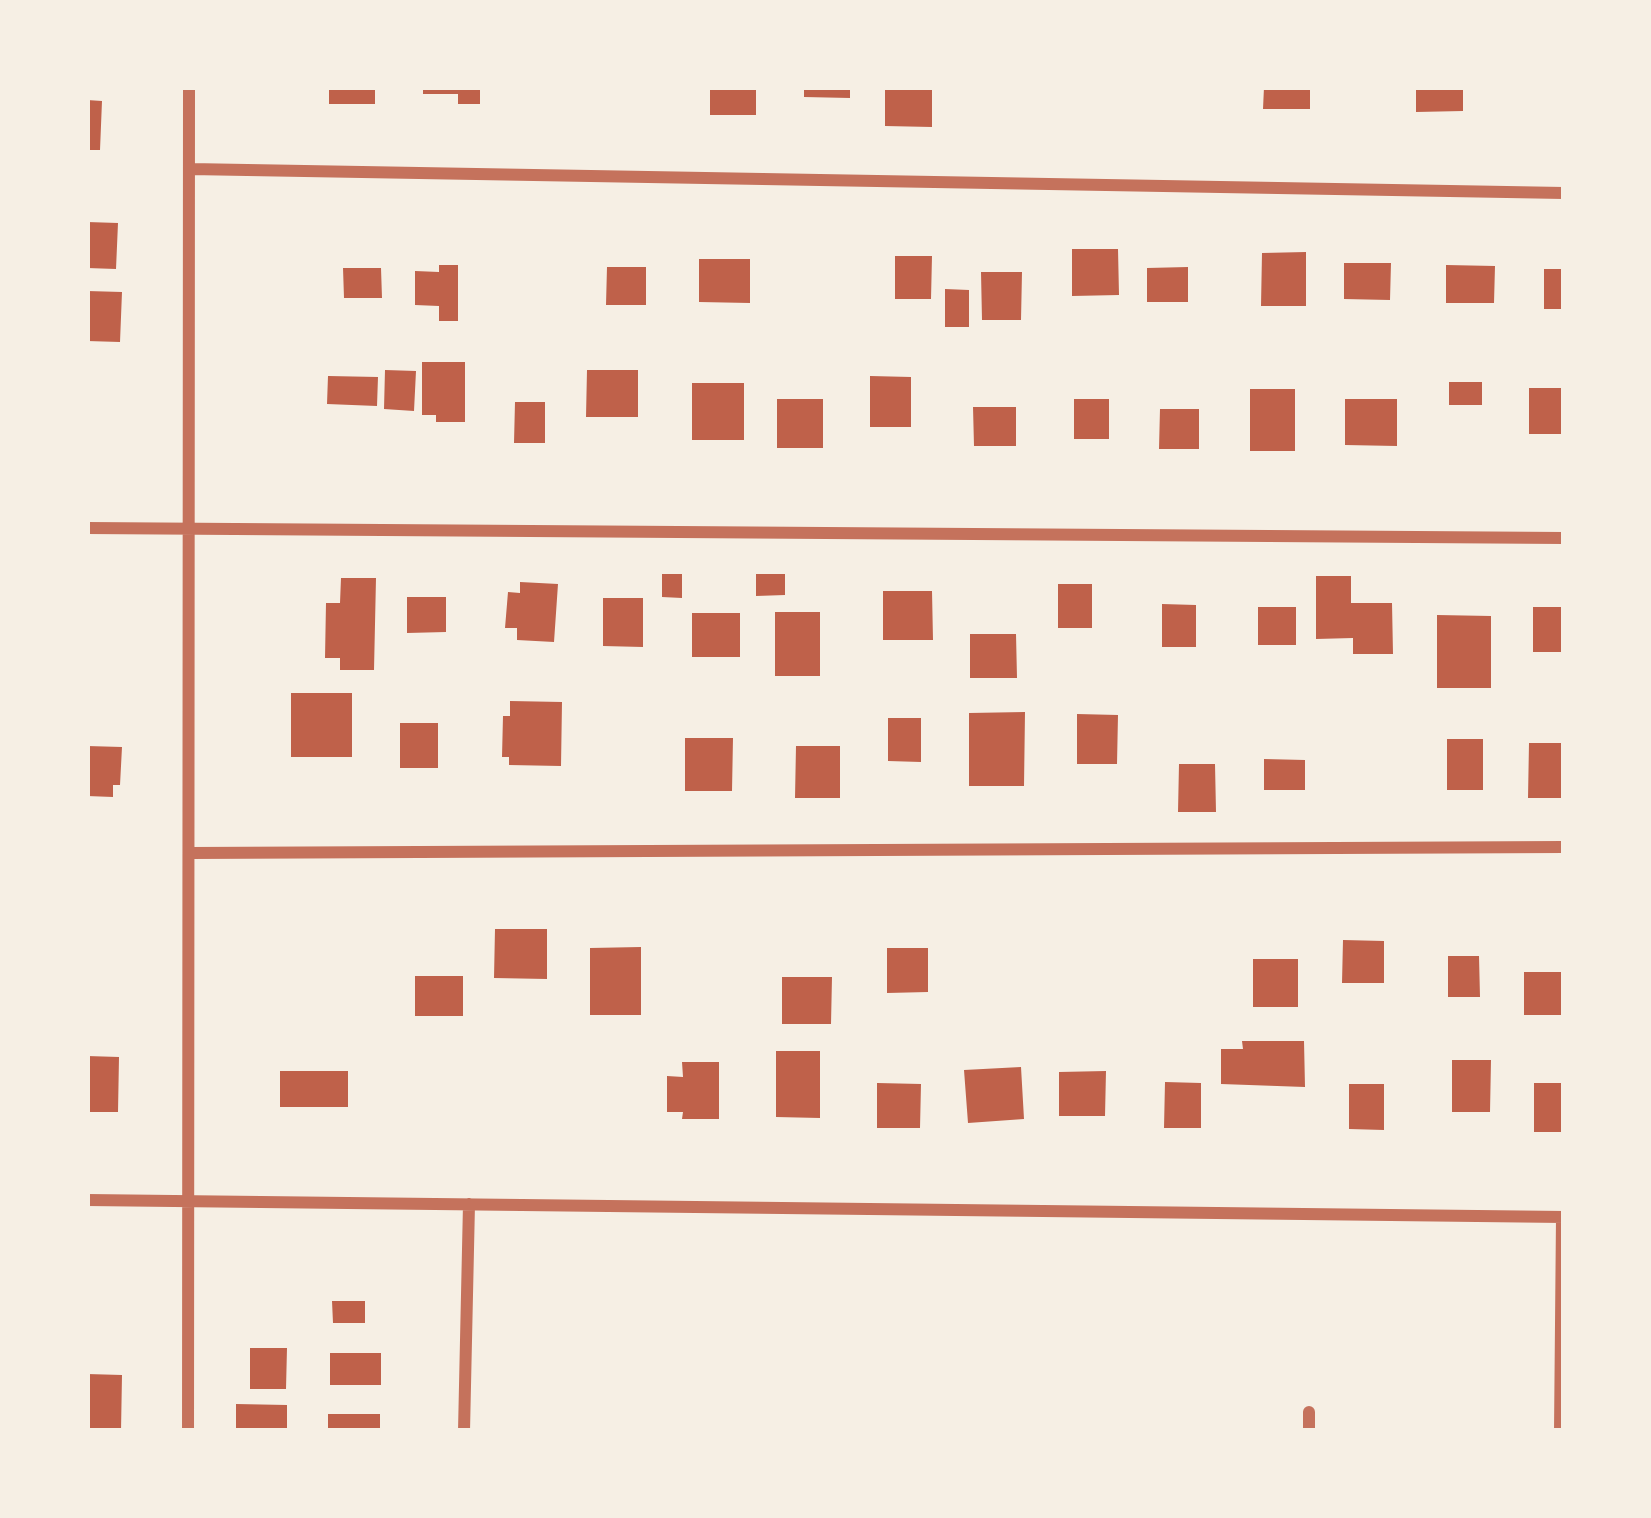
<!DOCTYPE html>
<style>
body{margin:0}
#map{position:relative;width:1651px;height:1518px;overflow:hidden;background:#f6efe4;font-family:"Times New Roman",serif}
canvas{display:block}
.frame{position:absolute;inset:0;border:90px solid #f6efe4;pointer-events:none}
</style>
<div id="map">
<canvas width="1651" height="1518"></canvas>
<div class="frame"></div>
</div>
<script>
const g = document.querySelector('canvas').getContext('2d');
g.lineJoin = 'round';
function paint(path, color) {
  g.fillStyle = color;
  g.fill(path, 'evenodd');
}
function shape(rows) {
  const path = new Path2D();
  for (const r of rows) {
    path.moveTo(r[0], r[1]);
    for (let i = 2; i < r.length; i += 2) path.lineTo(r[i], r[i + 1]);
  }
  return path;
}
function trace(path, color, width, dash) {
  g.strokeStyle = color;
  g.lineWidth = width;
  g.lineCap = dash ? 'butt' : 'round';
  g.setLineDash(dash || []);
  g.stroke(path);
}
paint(shape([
 [329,87,375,87,375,104,329,104],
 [423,87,480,87,480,104,458,104,458,94,423,94],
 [710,87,756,87,756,115,710,115],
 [804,87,850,87,850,98,804,97],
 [885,87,932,87,932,127,885,126],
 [1264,87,1310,87,1310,109,1263,109],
 [1416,87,1463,87,1463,111,1416,112],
 [87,100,102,101,100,150,87,150],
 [87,222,118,223,116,269,87,268],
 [1072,249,1118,249,1119,295,1072,296],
 [1306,252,1306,306,1261,306,1262,253],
 [895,256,932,256,931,299,895,299],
 [699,259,750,259,750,303,699,302],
 [1344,263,1391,263,1390,300,1344,299],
 [439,265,458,265,458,321,439,321,439,306,415,305,415,271,439,272],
 [1446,265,1495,266,1494,303,1446,303],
 [607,267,646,267,646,305,606,305],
 [1188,267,1188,302,1147,302,1147,268],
 [343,268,381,268,382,298,344,298],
 [1544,269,1564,269,1564,309,1544,309],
 [981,272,1022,272,1021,320,982,320],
 [945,289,969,290,969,327,945,327],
 [87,291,122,292,120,342,87,341],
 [422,362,465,362,465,422,436,422,436,415,422,415],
 [385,370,416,371,414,411,384,409],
 [587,370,638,370,638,417,586,417],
 [328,376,378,377,377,406,327,404],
 [870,376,911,377,911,427,870,427],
 [1449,382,1482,382,1482,405,1449,405],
 [692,383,744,383,744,440,692,440],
 [1529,388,1564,388,1564,434,1529,434],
 [1250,389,1295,389,1295,451,1250,451],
 [777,399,823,399,823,448,777,448],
 [1074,399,1109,399,1109,439,1074,439],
 [1345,399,1397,399,1397,446,1345,445],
 [515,402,545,402,545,443,514,443],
 [973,407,1016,407,1016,446,974,446],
 [1160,409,1199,409,1199,449,1159,449],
 [662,574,682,574,682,598,662,597],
 [756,574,785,574,785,595,756,596],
 [1316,576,1351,576,1351,603,1392,603,1393,654,1353,654,1353,638,1316,639],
 [341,578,376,578,374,670,340,670,340,658,325,658,326,603,340,603],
 [520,582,558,584,554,642,517,640,517,628,505,628,508,592,520,593],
 [1058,584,1092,584,1092,628,1058,628],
 [883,591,932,591,933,640,883,640],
 [407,597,446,597,446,632,407,633],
 [603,598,643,598,643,647,603,646],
 [1162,604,1196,605,1196,647,1162,647],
 [1258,607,1296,607,1296,645,1258,645],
 [1533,607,1564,607,1564,652,1533,652],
 [775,612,820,612,820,676,775,676],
 [692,613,740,613,740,657,692,657],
 [1437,615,1491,616,1491,688,1437,688],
 [970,634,1016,634,1017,678,970,678],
 [291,693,352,693,352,757,291,757],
 [510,701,562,702,561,766,509,765,509,757,502,757,503,716,510,716],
 [1025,712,1024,786,969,786,969,713],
 [1077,714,1118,715,1117,764,1077,764],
 [888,718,921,718,921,762,888,761],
 [400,723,438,723,438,768,400,768],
 [685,738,733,738,732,791,685,791],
 [1447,739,1483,739,1483,790,1447,790],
 [1529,743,1564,743,1564,798,1528,798],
 [87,746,122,747,120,785,113,785,113,797,87,796],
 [796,746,840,746,840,798,795,798],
 [1264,759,1305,760,1305,790,1264,790],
 [1179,764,1215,764,1216,812,1178,812],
 [495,929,547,929,547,979,494,978],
 [1343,940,1384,941,1384,983,1342,983],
 [641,947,641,1015,590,1015,590,948],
 [887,948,928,948,928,992,887,993],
 [1448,956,1479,956,1480,997,1448,997],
 [1253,959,1298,959,1298,1007,1253,1007],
 [1524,972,1564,972,1564,1015,1524,1015],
 [415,976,463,976,463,1016,415,1016],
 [782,977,832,977,831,1024,782,1024],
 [1242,1041,1304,1041,1305,1087,1221,1084,1221,1049,1243,1049],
 [776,1051,820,1051,820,1118,776,1117],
 [87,1056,119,1057,118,1112,87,1112],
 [1452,1060,1491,1060,1490,1112,1452,1112],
 [682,1062,719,1062,719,1119,682,1119,683,1112,667,1112,667,1076,683,1077],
 [1021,1067,1024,1119,968,1123,964,1070],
 [280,1071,348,1071,348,1107,280,1107],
 [1106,1071,1105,1116,1059,1116,1059,1072],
 [1165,1082,1201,1083,1201,1128,1164,1128],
 [877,1083,921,1084,920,1128,877,1128],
 [1534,1083,1564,1083,1564,1132,1534,1132],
 [1349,1084,1384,1084,1384,1130,1349,1129],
 [332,1301,365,1301,365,1323,333,1323],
 [250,1348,287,1348,286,1389,250,1389],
 [330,1353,381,1353,381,1385,330,1385],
 [87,1374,122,1375,121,1431,87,1431],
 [236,1404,287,1405,287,1431,236,1431],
 [328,1414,380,1414,380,1431,328,1431]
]), '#bf614a');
trace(shape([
 [190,169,1564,193],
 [87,528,1564,538],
 [190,853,1564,847],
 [87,1200,1564,1217],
 [188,1431,189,87],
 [464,1431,469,1204],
 [1309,1431,1309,1412],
 [1560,1431,1562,1217]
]), '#c5725c', 12);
</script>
